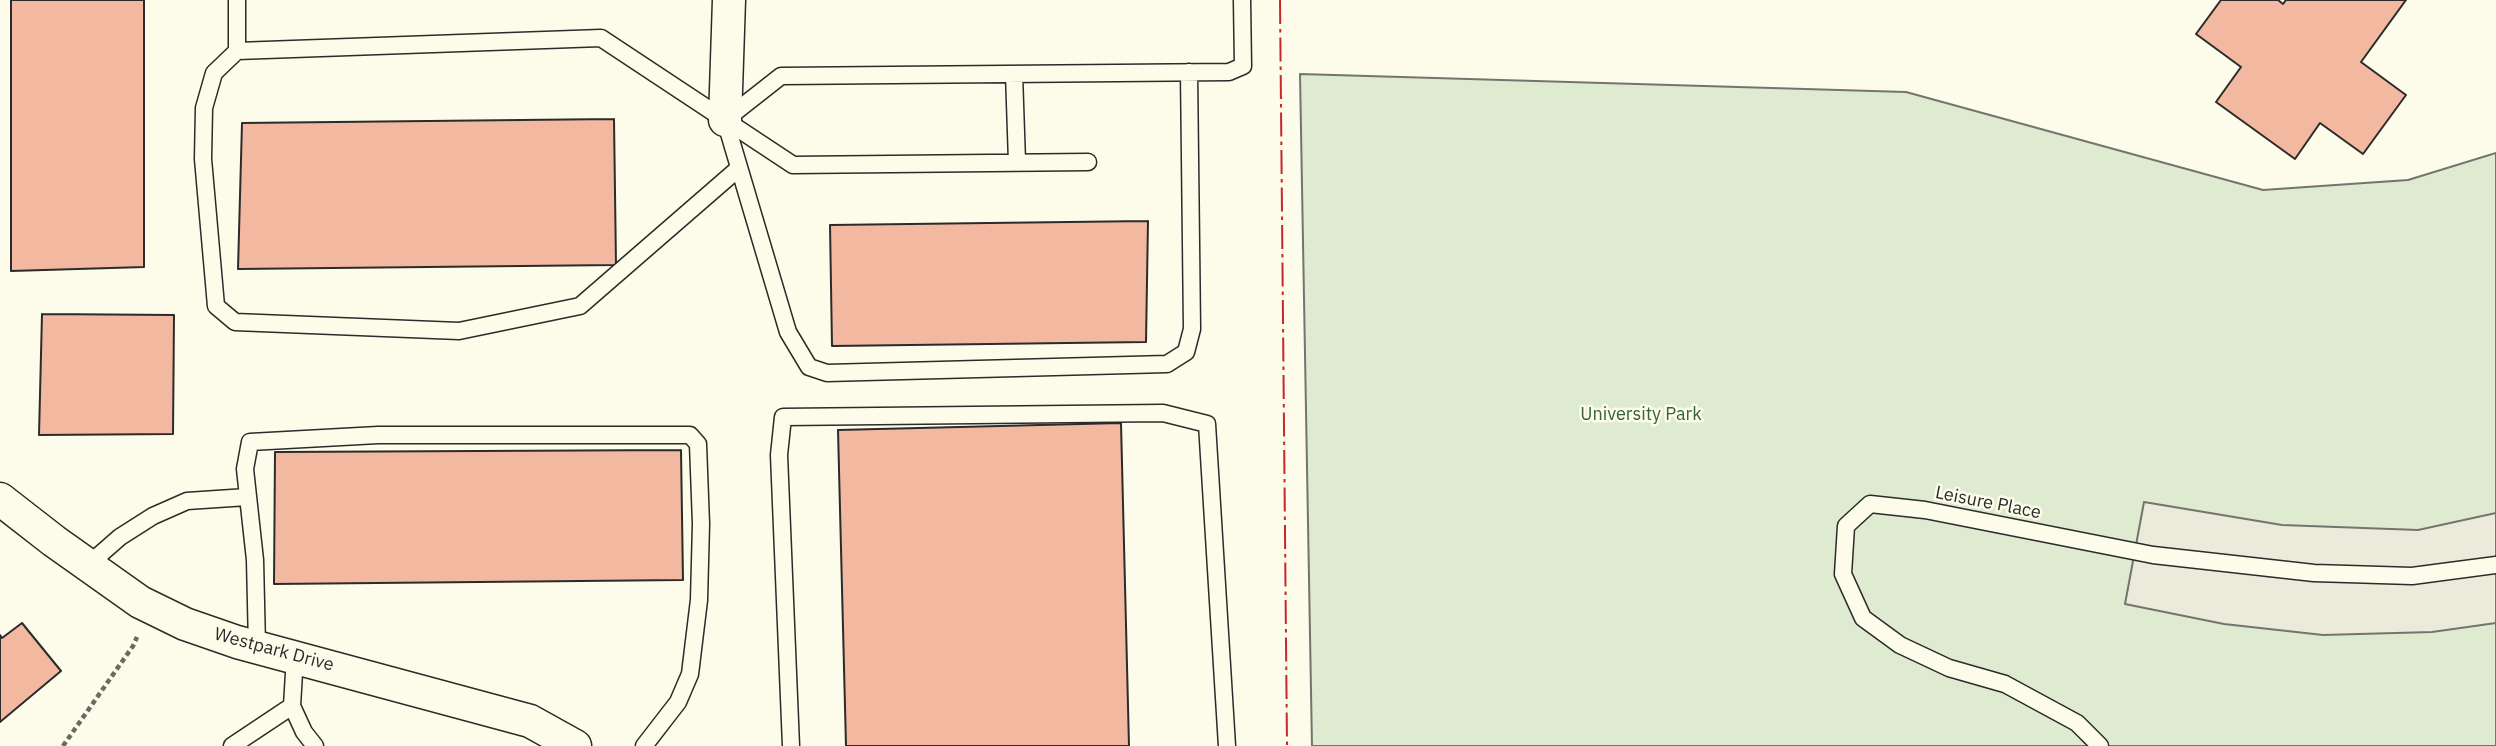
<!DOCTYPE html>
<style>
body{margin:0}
canvas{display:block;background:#fdfbea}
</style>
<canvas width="2496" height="746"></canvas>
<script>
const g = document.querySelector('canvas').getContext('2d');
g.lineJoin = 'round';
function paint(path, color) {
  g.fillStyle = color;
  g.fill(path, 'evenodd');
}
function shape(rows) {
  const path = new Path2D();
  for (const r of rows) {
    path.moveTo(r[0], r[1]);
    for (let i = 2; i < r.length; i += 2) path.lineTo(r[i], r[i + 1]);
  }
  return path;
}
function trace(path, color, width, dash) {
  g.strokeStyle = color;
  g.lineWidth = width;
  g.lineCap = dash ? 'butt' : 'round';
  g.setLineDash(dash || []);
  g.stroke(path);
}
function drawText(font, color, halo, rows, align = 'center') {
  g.font = font + ' "IBM Plex Sans",sans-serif';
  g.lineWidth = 5;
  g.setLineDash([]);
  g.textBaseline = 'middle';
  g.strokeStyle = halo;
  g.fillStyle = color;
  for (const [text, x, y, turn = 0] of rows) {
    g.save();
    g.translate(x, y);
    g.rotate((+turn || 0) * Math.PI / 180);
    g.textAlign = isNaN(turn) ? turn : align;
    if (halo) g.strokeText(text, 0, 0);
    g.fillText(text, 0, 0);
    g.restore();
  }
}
const green = shape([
 [1300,74,1906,92,2263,190,2408,180,2496,153,2496,746,1312,746,1300,74]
]);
paint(green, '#deebd1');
trace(green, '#74746e', 2);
const parking = shape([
 [2144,502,2282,525,2418,530,2496,513,2496,623,2432,632,2323,635,2224,624,2125,604,2144,502]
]);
paint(parking, '#eceadb');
trace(parking, '#74746e', 2);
const building = shape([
 [11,0,144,0,144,267,11,271,11,0],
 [2221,0,2278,0,2283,4,2286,0,2406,0,2361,62,2406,95,2363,154,2320,123,2295,159,2216,102,2241,67,2196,34,2221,0],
 [614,119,616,265,238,269,242,123,614,119],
 [1148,221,1146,342,832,346,830,225,1148,221],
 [42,314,174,315,173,434,39,435,42,314],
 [1121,423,1129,746,846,746,838,430,1121,423],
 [681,450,683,580,274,584,275,452,681,450],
 [22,623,61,671,0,722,0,635,2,638,22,623]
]);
paint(building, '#f2b8a0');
trace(building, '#2b2b2b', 2);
const service = shape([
 [237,0,237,51,601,38,793,165,1088,162],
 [237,51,214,73,204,108,203,159,216,306,235,322,459,331,580,306,739,168],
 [1014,74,1017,162],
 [725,120,788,332,809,367,827,373,1167,364,1186,352,1192,329,1189,72],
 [725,120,781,76,1229,72,1243,66,1242,0],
 [88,565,120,537,153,516,187,501,247,497],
 [257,646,255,560,245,469,250,442,378,435,690,435,698,444,701,524,699,600,690,674,678,702,644,746],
 [295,656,292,706,304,732,315,746],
 [232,746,292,706],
 [791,746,779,455,783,417,1163,413,1207,424,1227,746],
 [2100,746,2077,723,2005,684,1949,668,1900,645,1863,618,1843,574,1846,526,1870,504,1925,510,2153,555,2314,573,2412,576,2496,565]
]);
const minor = shape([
 [725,120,729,0],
 [0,499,54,541,140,602,185,624,237,642,530,721,575,746]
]);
trace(service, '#2b2b2b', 19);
trace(minor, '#2b2b2b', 35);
trace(shape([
 [63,746,133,646,137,637]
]), '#6a6964', 4.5, [5, 3.5]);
trace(service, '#fdfbea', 16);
trace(minor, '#fdfbea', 32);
trace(shape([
 [1280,0,1287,746]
]), '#c62828', 2, [24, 5, 3.5, 5]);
drawText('18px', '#34623c', '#fdfbea', [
 ["University Park",1641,415]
]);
drawText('18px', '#2b2b2b', '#fdfbea', [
 ["Leisure Place",1988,503,11],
 ["Westpark Drive",274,650,15]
]);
</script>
